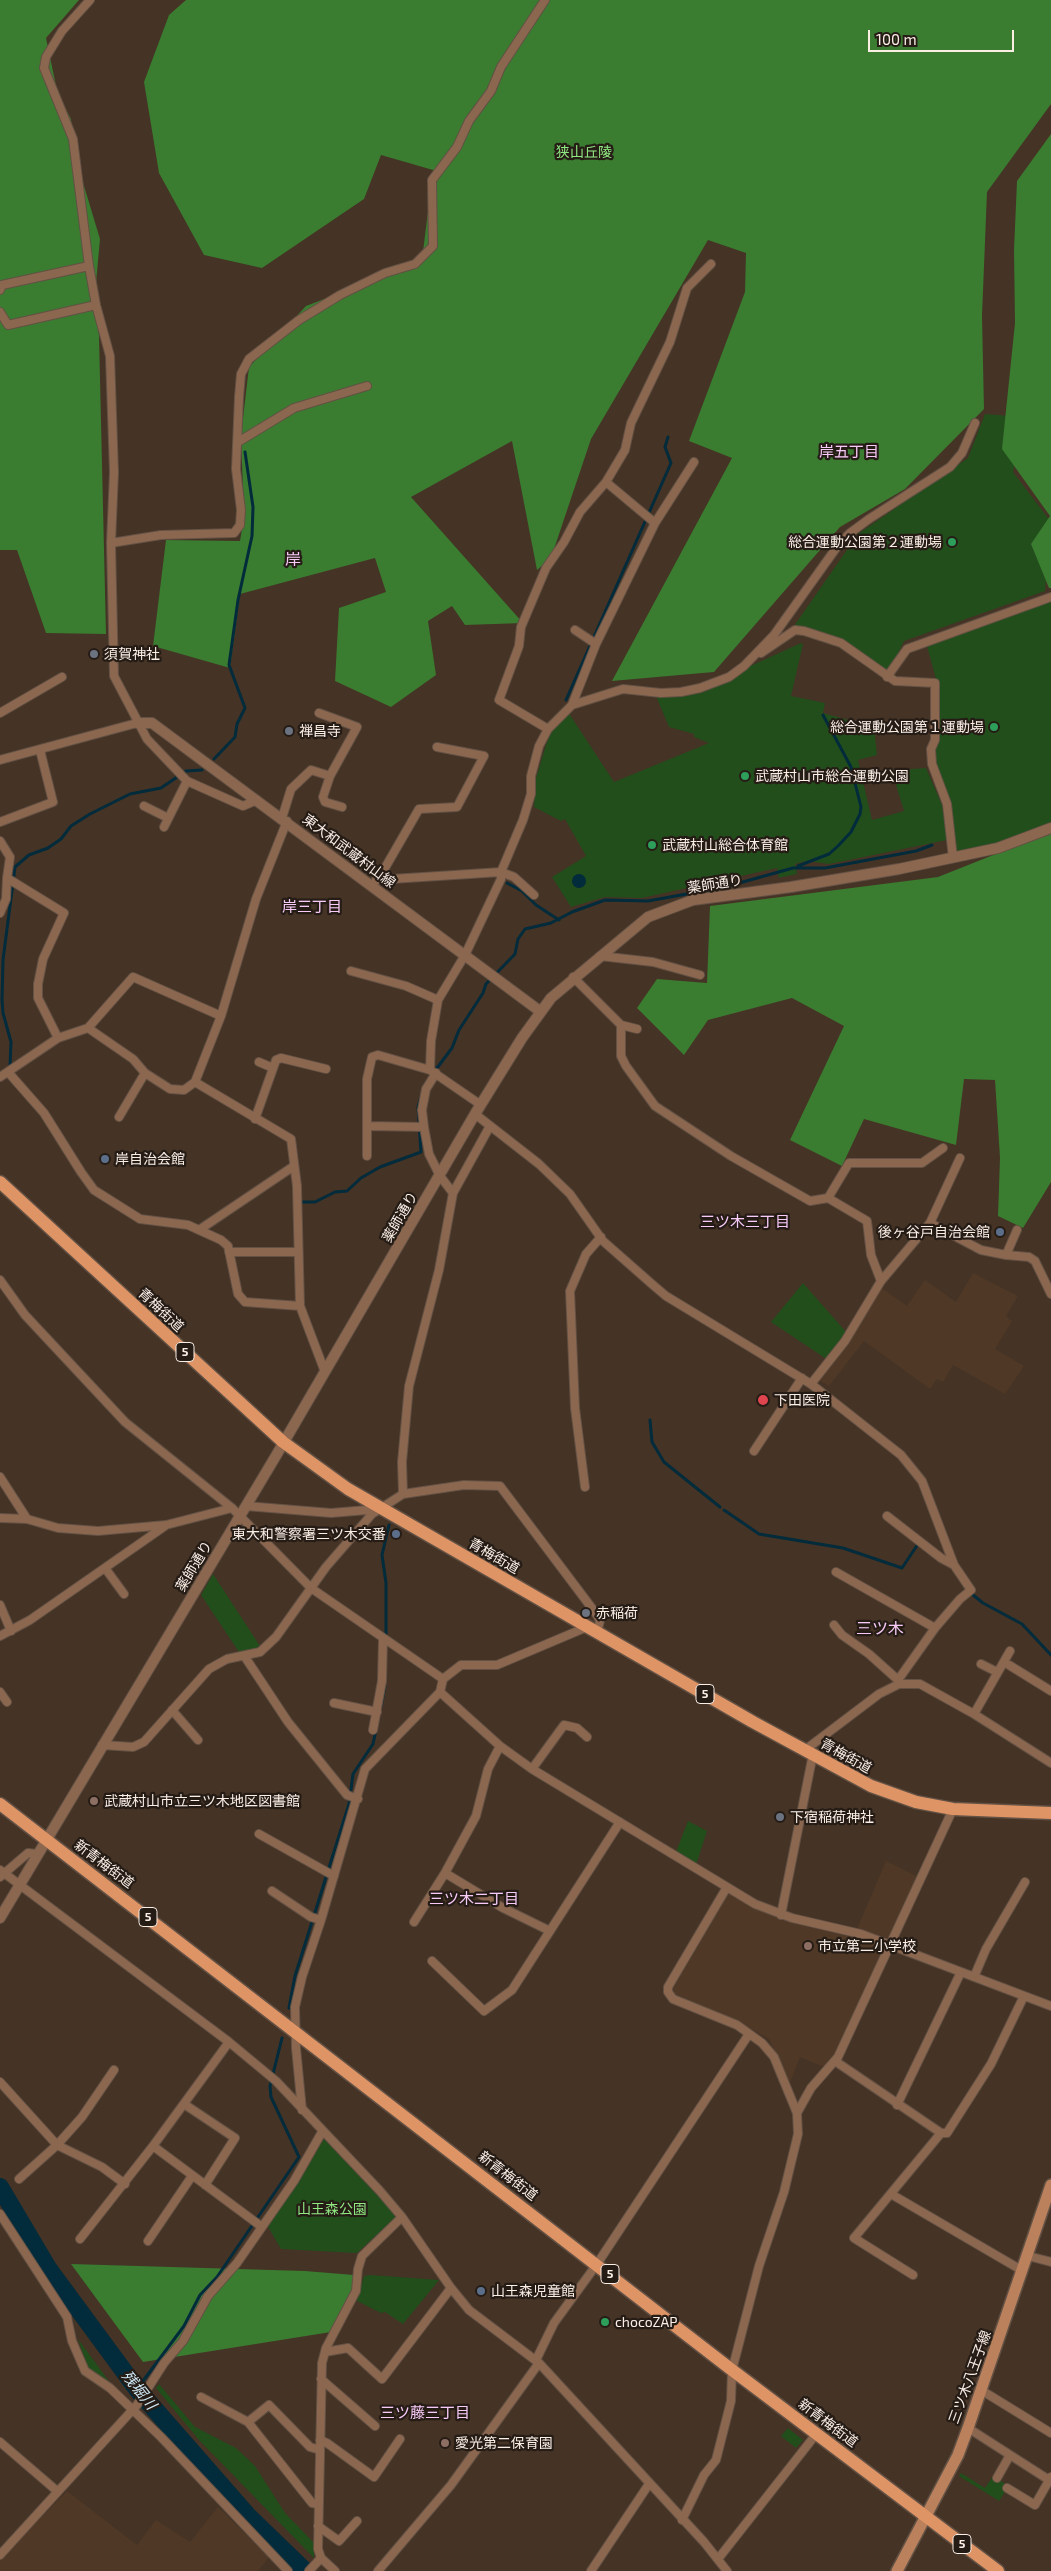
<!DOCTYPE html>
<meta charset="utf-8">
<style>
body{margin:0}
#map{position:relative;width:1051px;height:2571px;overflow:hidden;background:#453325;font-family:"Exo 2",sans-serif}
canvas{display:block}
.scale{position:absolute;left:868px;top:30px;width:146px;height:22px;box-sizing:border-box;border:2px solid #faeee5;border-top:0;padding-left:6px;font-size:15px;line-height:18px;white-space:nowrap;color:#faeee5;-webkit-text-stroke:4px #251c16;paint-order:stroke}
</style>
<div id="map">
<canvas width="1051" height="2571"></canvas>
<div class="scale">100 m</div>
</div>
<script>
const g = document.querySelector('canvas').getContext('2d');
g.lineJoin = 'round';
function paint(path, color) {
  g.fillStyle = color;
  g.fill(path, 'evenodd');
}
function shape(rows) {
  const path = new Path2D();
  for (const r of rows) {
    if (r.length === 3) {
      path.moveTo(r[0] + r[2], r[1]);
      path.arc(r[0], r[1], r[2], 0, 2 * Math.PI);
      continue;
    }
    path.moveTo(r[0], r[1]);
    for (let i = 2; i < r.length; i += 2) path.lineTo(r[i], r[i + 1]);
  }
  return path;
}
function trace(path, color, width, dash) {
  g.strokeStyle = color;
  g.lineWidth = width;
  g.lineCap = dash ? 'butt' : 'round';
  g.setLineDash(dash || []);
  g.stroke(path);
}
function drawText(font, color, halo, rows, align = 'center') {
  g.font = font + ' "Exo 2","Noto Sans JP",sans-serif';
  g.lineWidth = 4.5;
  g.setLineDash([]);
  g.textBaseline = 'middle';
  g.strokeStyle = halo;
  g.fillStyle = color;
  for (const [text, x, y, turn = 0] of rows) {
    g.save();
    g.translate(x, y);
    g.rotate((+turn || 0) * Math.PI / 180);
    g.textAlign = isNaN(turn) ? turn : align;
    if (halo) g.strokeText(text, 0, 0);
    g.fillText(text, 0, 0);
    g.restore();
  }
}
paint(shape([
 [973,1273,1018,1296,1006,1316,1012,1321,995,1349,1024,1366,1005,1394,953,1365,943,1382,937,1379,930,1389,864,1341,829,1386,819,1380,846,1343,880,1287,907,1306,925,1280,956,1302],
 [886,1861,918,1877,890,1937,885,1939,857,1929],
 [732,1892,775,1917,855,1936,885,1948,834,2056,824,2067,800,2057,789,2085,769,2039,744,2025,675,1994,673,1989,729,1893],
 [67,2491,137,2545,156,2520,190,2542,218,2507,269,2557,258,2571,0,2571,0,2560]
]), '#4f3825');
paint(shape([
 [985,414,1024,417,1013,472,1051,522,1045,591,904,641,889,672,843,639,794,626,858,534,968,458],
 [1051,601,1051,826,955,862,935,764,939,690,927,646],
 [801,643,803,644,791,696,825,703,823,713,874,727,877,755,858,760,872,820,904,811,893,775,898,770,926,768,942,805,947,840,829,864,806,861,795,864,797,874,782,877,779,878,777,868,642,898,605,897,571,907,552,877,586,856,565,819,561,821,534,807,536,778,546,745,552,730,568,712,614,782,709,743,694,737,694,734,669,727,656,696,701,693,730,680,746,668],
 [803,1283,847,1333,828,1360,771,1322],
 [213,1574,260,1646,241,1655,201,1595],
 [688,1821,707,1831,696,1865,676,1852],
 [324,2139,397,2216,357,2253,281,2249,267,2225,297,2184],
 [370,2275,439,2280,403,2324,385,2312,381,2313,357,2301,364,2276],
 [78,2339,111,2384,111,2385,89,2370],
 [159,2384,195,2427,236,2448,255,2466,285,2513,314,2543,314,2558,199,2440,156,2388],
 [788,2428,803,2440,796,2448,781,2436],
 [961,2473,985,2488,993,2476,1009,2486,999,2501,959,2476]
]), '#224e1c');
paint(shape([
 [0,0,79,0,46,38,58,95,71,119,75,156,100,239,95,294,99,336,106,634,46,633,17,550,0,550],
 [186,0,1051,0,1051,104,987,192,982,316,984,409,905,489,840,527,714,672,612,681,732,458,689,441,745,292,746,253,708,240,591,439,551,558,537,570,512,441,411,497,523,623,465,625,452,606,428,621,436,675,391,707,335,681,339,608,386,592,375,558,240,594,230,668,153,646,166,540,240,541,244,517,241,435,249,367,306,306,415,264,423,252,433,170,381,155,364,199,262,268,204,255,159,173,144,82,169,15],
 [1051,134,1051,588,1049,588,1031,544,1050,516,1002,449,1015,323,1014,250,1017,181],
 [1051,832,1051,1182,1023,1228,998,1216,1000,1158,995,1080,964,1079,956,1145,864,1119,842,1166,790,1140,844,1026,792,998,708,1020,684,1055,637,1008,657,979,707,983,710,906,938,877],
 [71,2264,305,2271,354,2275,352,2296,331,2332,143,2362]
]), '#3a7c30');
paint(shape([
 [579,881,7]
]), '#022b3b');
trace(shape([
 [566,700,671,463,665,447,668,437],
 [214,759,235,737,237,724,245,708,229,665,238,600,252,536,253,507,245,452],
 [798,868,798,866,829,854,838,846,851,832,860,814,861,807,851,767,823,715],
 [507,883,522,891,536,905,559,920],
 [10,1066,11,1042,3,1013,2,1000,3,960,15,867,29,855,48,848,61,839,71,826,90,814,130,794,161,788,186,771,202,770],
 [425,1084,452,1048,459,1030,483,993,486,984,515,954,518,939,525,929,551,923,572,912,605,900,648,901,725,887,793,868,825,868,916,851,932,845],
 [300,1202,315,1202,335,1192,347,1191,361,1178,380,1167,421,1152,418,1107,423,1090],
 [650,1420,652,1442,664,1462,720,1507],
 [724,1510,759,1534,843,1548,902,1568,918,1544],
 [973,1595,983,1603,1022,1624,1051,1655],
 [386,1638,386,1583,382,1555,389,1525],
 [381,1707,385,1686],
 [289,2008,295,1976,349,1804,353,1774,373,1744,376,1730],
 [137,2389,184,2326,200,2295,217,2277,299,2157,271,2097,270,2086,282,2038]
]), '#022b3b', 3);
trace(shape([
 [0,2187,48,2268,137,2389,248,2516,305,2571]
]), '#022b3b', 18);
const minor = shape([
 [90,0,62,31,46,57,44,68,73,139,89,266,96,305,110,356,114,472,111,543,114,676,147,739,187,781,243,806,257,800],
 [0,290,2,285,89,266],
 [0,312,8,325,96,305],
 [238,442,294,408,367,386],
 [606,482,655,523],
 [111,543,161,535,234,533,240,525,241,510,236,469,239,397,241,374,249,359,299,320,340,295,385,273,415,264,433,246,432,180,457,147,469,121,491,91,501,67,545,0],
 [575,630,596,644],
 [761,653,795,630,804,631,841,643,895,681,935,683,935,740,931,749,932,764,947,804,953,858],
 [887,677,907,649,1051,597],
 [572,705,623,689,661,693,681,692,700,688,729,677,744,666,774,635,839,544,850,533,869,519,950,467,962,453,975,423],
 [0,713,62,677],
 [548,729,499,700,519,646,521,627,546,568,564,542,580,512,606,482,625,450,631,423,670,342,687,288,711,264],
 [0,760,137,723],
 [330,776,323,797,325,802,342,807],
 [144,806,168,818],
 [282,818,291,789,311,770,330,776,357,727,319,713],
 [0,822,53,802,40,750],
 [164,827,187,781],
 [0,841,10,857,7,878,64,913,43,959,38,984,38,998,58,1038],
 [376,880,501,872,514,877,534,895],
 [378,880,419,809,457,807,484,756,437,747],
 [0,913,6,899,7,878],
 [600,956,653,962,700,975],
 [351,971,406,986,438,1000],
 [573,977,621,1025,621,1056,626,1066,655,1106,731,1156,810,1201,828,1198,867,1221,871,1255,881,1281],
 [621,1025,637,1029],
 [88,1028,133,1059,145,1073,170,1089,184,1090,195,1082,221,1016,256,899,287,821],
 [259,1062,273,1068],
 [430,1070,431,1041,438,1000,465,955,501,879,501,872,523,820,531,794,531,776,539,746,548,729,572,705,596,644,655,523,694,462],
 [8,1072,44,1113,81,1172,94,1190,140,1219,188,1225,221,1240,228,1246,238,1294,245,1302,300,1306],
 [436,1073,426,1089,422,1110,424,1127,429,1154,440,1176,453,1193],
 [0,1077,58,1038,88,1028,133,977,221,1016],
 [195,1082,291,1139,297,1186,300,1306,325,1372],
 [475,1114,539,1164,570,1194,603,1241,653,1285,666,1296,811,1384,901,1455,922,1481,954,1565,971,1590,960,1599,935,1628,898,1680,899,1684],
 [119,1117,145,1073],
 [255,1119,276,1060,281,1058,326,1069],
 [367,1126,424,1127],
 [367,1156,367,1079,372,1057,378,1055,430,1070,481,1105],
 [828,1198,849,1163,922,1163,943,1148],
 [930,1223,981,1250,1006,1255,1029,1257,1035,1261,1051,1294],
 [199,1230,294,1166],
 [229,1252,298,1252],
 [1006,1255,1017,1230],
 [0,1280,25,1315,125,1422,232,1508,311,1588,443,1679],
 [811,1384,845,1341,881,1281,930,1223,960,1158],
 [754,1451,802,1378],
 [0,1477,27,1519],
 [585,1487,575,1408,570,1291,586,1254,601,1237],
 [403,1494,402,1462,409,1386,439,1270,453,1193,490,1126],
 [246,1506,331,1513,379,1509],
 [887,1516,941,1558,954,1565],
 [0,1518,27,1519,58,1528,98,1531,166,1525,232,1508],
 [105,1568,124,1594],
 [836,1572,935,1628],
 [0,1605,11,1631],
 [834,1625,842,1635,869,1654,898,1680],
 [0,1636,30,1620,165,1526],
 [245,1657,288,1722,347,1795,358,1799],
 [981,1664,997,1672],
 [1009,1665,1051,1691],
 [0,1692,7,1702],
 [440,1692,500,1746,532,1769,755,1904,792,1918,861,1934,1051,2006],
 [334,1703,377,1712],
 [172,1710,198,1740],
 [974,1714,1010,1651],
 [373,1730,382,1681,383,1639],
 [102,1745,133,1747,144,1742,209,1669,227,1659,260,1652,276,1637,326,1567,372,1514,403,1494,464,1485,500,1486,597,1615,600,1621,597,1632],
 [500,1746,488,1769,476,1816,445,1873,503,1908,550,1931],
 [805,1750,879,1694,899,1684,920,1684,974,1714,1051,1763],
 [532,1769,564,1725,577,1728,587,1737],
 [259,1834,334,1876],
 [0,1870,229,2042,276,2081,380,2191,402,2217,451,2288,469,2310,539,2363,704,2542,727,2571],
 [0,1877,28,1853,37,1854],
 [272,1891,311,1917,321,1920],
 [781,1915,813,1754],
 [414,1922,445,1873],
 [432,1961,484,2011,512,1990,620,1822],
 [974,1977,986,1949,1025,1882],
 [229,2042,153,2146,262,2227],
 [835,2061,941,2133],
 [0,2082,57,2145,102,2167,125,2184],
 [184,2104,235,2138,205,2185],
 [897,2105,961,1972],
 [302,2110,296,2048,295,2007,302,1977,321,1920,365,1769,440,1692,443,1679,461,1665,497,1665,587,1627],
 [797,2113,811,2088,838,2057,953,1809],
 [19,2179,57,2145,82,2117,114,2070],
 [891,2194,1023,2271],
 [0,2214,67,2317,72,2341,85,2371,110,2388,161,2437,288,2571],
 [80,2239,153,2146],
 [148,2241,192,2176],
 [1028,2256,1051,2262],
 [913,2275,854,2238,941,2133,947,2133,991,2064,1024,1996],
 [325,2352,348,2348,382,2379,451,2288],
 [536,2360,554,2323,597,2264,749,2034],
 [321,2379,375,2426],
 [981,2390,1051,2433],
 [201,2397,248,2422,312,2503,317,2504],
 [248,2422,269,2405,310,2447,320,2450],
 [968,2428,1049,2480],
 [320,2440,327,2443,374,2477,400,2439],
 [0,2442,57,2491],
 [997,2478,1010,2455],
 [1007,2488,1035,2505,1051,2477],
 [682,2520,704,2475,716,2460,731,2401,732,2370,736,2355,759,2266,784,2192,798,2134,797,2113,774,2057,762,2043,737,2025,673,1999,668,1992,668,1987,727,1887],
 [318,2526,339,2541,357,2521],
 [0,2555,137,2405,164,2363,183,2341,208,2296,237,2263,294,2181,322,2132],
 [718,2559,817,2433],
 [309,2571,321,2558],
 [335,2571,321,2558,318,2549,322,2363,326,2348,356,2291,358,2269,362,2256,402,2217],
 [378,2571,451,2485,539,2363],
 [591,2571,649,2484]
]);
const tertiary = shape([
 [137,723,152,723,541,1012],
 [0,1918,277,1454,475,1114,522,1038,551,998,648,917,693,900,791,887,899,869,998,848,1051,828]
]);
const secondary = shape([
 [897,2571,958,2455,968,2428,1051,2185]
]);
const primary = shape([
 [0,1182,283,1442,348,1489,753,1722,871,1786,916,1802,953,1809,1051,1813],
 [0,1804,732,2370,998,2571]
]);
trace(minor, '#625144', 10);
trace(tertiary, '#625144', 12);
trace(secondary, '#625144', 14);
trace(primary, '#625144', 15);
trace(minor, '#8c6750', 8);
trace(tertiary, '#8c6750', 10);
trace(secondary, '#bb805c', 11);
trace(primary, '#df9465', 12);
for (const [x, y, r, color] of [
 [952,542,5,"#2e9e5b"],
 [94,654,5,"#6b7280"],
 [994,727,5,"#2e9e5b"],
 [289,731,5,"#6b7280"],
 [745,776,5,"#2e9e5b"],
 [652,845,5,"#2e9e5b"],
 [105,1159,5,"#5c6f8a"],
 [1000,1232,5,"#5c6f8a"],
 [763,1400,6,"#e0444e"],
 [396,1534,5,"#5c6f8a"],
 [586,1613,5,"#6b7280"],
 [94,1801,5,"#8d6e63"],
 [780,1817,5,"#6b7280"],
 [808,1946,5,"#8d6e63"],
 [481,2291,5,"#5c6f8a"],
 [605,2322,5,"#2e9e5b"],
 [445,2443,5,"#8d6e63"]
]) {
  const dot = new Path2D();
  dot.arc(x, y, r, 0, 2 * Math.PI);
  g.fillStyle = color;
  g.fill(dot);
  trace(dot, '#251c16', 2);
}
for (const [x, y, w] of [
 [185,1352,18],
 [705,1694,18],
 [148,1917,18],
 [610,2274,18],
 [962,2544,18]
]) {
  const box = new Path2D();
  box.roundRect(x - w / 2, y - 9.5, w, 19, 4);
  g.fillStyle = '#251c16';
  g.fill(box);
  trace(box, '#faeee5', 1);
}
drawText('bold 12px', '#faeee5', null, [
 ["5",185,1352],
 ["5",705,1694],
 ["5",148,1917],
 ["5",610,2274],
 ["5",962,2544]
]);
drawText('14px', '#90e882', '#251c16', [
 ["狭山丘陵",584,152],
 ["山王森公園",332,2209]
]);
drawText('14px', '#faeee5', '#251c16', [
 ["総合運動公園第２運動場",942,542,"right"],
 ["須賀神社",104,654],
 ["総合運動公園第１運動場",984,727,"right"],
 ["禅昌寺",299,731],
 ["武蔵村山市総合運動公園",755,776],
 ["武蔵村山総合体育館",662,845],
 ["岸自治会館",115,1159],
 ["後ヶ谷戸自治会館",990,1232,"right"],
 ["下田医院",774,1400],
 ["東大和警察署三ツ木交番",386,1534,"right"],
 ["赤稲荷",596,1613],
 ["武蔵村山市立三ツ木地区図書館",104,1801],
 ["下宿稲荷神社",790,1817],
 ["市立第二小学校",818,1946],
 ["山王森児童館",491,2291],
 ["chocoZAP",615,2322],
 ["愛光第二保育園",455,2443]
], 'left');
drawText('14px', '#faeee5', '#251c16', [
 ["東大和武蔵村山線",349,851,37],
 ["薬師通り",715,884,-9],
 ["薬師通り",400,1217,-60],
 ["青梅街道",161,1310,43],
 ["青梅街道",494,1556,30],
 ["薬師通り",194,1566,-59],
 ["青梅街道",846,1756,29],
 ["新青梅街道",104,1864,37],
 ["新青梅街道",508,2176,38],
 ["三ツ木八王子線",970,2377,-70],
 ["新青梅街道",828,2423,37]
]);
drawText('15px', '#f8caf8', '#251c16', [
 ["岸五丁目",849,452],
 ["岸三丁目",312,907],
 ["三ツ木三丁目",745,1222],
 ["三ツ木二丁目",474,1899],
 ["三ツ藤三丁目",425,2413]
]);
drawText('italic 15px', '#cee7f4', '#251c16', [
 ["残堀川",139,2390,51]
]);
drawText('16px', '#f8caf8', '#251c16', [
 ["岸",293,560],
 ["三ツ木",880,1629]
]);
</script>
